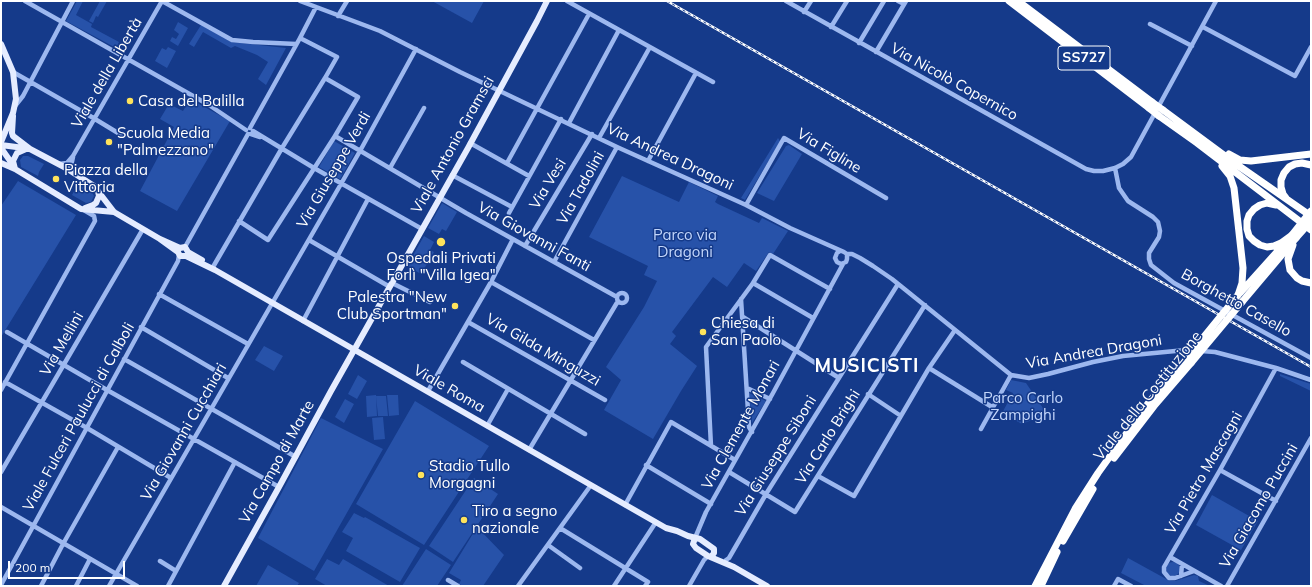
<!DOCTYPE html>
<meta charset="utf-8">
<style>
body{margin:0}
#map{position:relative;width:1312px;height:587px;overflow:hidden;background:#153a8a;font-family:Mulish,sans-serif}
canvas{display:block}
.frame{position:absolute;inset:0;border:2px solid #fff;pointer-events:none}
.scale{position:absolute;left:8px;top:561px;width:117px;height:18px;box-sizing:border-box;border:2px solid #fff;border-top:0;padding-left:5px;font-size:12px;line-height:14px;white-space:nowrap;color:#fff;-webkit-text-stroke:3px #153a8a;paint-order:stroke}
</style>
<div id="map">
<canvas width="1312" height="587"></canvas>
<div class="frame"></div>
<div class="scale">200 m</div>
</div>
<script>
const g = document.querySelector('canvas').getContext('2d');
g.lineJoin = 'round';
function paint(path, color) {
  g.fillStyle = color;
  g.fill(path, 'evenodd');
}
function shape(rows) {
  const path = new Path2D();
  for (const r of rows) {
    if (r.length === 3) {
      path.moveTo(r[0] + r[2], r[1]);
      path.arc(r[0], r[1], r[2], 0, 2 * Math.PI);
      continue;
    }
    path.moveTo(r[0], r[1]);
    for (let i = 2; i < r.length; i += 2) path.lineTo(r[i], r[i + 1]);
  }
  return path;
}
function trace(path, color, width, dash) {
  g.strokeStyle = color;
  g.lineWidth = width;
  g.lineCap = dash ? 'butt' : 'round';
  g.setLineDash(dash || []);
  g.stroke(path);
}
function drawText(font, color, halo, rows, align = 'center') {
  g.font = font + ' Mulish,sans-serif';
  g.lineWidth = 3;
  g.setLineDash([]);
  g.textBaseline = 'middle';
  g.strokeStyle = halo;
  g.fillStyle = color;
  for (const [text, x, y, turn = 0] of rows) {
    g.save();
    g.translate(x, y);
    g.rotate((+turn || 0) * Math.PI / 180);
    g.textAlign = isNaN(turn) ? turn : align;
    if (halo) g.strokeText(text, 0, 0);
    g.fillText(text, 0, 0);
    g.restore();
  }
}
paint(shape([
 [77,1,83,1,76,15,92,24,91,27,119,42,116,48,66,21],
 [100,1,107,1,98,17,96,16,93,23,89,21],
 [432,1,484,1,472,23],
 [178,22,188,28,178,46,170,41,172,37,176,39,179,34,174,30],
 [201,25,232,42,286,48,266,85,258,79,268,62,257,55,235,46,231,48,203,32,194,47,189,44],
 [168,47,176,51,167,68,155,61,162,48,166,50],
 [190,99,230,121,177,211,140,191,174,127,160,119,169,104,183,111],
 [778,138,780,141,780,142,745,200,741,198],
 [334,141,355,153,340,179,319,167],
 [789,145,802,154,774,201,757,193,786,146],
 [23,156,28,156,44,164,39,172,38,176,21,167,20,160],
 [622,176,679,202,689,182,718,196,715,202,718,204,759,223,762,218,788,231,773,254,769,252,756,271,744,263,727,287,713,277,672,332,676,336,670,344,697,366,681,391,653,439,604,410,621,380,606,367,644,307,657,281,644,275,648,266,589,237],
 [18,181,76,215,1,337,1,206],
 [78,184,92,192,94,196,91,202,86,203,72,195],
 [442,203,457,212,446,231,442,229,439,234,428,228],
 [424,236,434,242,430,250,434,252,421,274,407,266],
 [264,346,283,356,274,371,255,360],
 [1280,374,1311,384,1311,391,1280,376],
 [358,375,367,381,357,399,348,394],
 [1011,380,1026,383,1047,414,1022,424,1002,413,1013,393,1006,390],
 [749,393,766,401,752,423],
 [376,395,377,416,367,417,366,396],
 [387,395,398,395,399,415,389,416],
 [376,396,386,396,388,416,378,416],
 [345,399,354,404,344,423,335,417],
 [415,401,489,446,424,545,356,504],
 [383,417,385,439,374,440,372,418],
 [321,418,383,449,314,571,258,538],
 [474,478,498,494,453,562,429,546],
 [1212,495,1258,521,1241,550,1196,525],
 [354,513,364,518,365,517,420,548,400,582,346,551,353,538,342,532],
 [477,527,504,555,483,586,463,586,459,584,461,580,449,573],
 [426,549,451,565,437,586,402,586],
 [1128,558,1168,580,1175,581,1194,575,1198,576,1199,581,1210,586,1146,586,1121,573],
 [327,559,339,565,343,559,389,586,327,586,315,579],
 [1173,569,7],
 [268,565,299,583,297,586,256,586]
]), '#2752a9');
trace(shape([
 [25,1,209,105,246,130],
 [162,1,232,40,253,42,296,44],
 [300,1,380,31,460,72,617,147,746,205,790,228,844,252,847,254,847,259,846,262,841,264,837,262,835,258,837,253,840,251],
 [567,1,713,82],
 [786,1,1086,169,1094,171,1103,171,1115,168,1123,164,1131,157,1216,1],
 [898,1,904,4],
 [804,12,811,1],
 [338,16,347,1],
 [1150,24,1192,46],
 [831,27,847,1],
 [1203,27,1295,76,1311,47],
 [859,43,884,1],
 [876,52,906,1],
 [13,72,90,116,123,136],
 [15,106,23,96,73,1],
 [569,123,619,30],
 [250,128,300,38,316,7],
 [253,131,314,168,422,229],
 [251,134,260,137],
 [335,136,466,213,617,297],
 [599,138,650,47],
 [470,143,529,176],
 [73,157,71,166,73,173],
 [648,161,696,73],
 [507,163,589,14],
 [59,164,67,163,73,156,162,1],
 [390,168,424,108],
 [1115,168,1119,188,1128,201,1153,217,1158,222,1160,231,1159,237,1149,253,1149,259,1151,265,1174,283,1311,358],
 [452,175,512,207],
 [746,205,784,138,886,198],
 [509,213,561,119],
 [239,221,268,240,335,136,358,97,325,78],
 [309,240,390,287],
 [525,246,592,134],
 [185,247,248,134],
 [847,254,852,254,860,258,873,266,892,279,1011,375,1029,378,1048,374,1093,362,1123,356,1186,350,1193,350],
 [554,262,617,147],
 [213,267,282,148,325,78,337,57,300,38],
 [491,282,594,340],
 [392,283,430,302],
 [753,283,813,318],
 [622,298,5],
 [159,294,248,344],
 [741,299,749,427,752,432],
 [743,317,839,378],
 [303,321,368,199],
 [468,322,605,400],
 [141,327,228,378],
 [7,332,107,390,279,487],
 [1201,351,1215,352,1276,368,1311,380],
 [124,359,296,457],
 [463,362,585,434],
 [929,368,992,407],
 [5,382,87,428,171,478],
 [747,388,770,399],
 [1,390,95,221,94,216,82,209],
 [428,391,491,282,513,239],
 [868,394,901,416],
 [487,426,508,389],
 [981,429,1011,375],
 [711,446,706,347,753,283,770,255,830,289],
 [529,450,618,301],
 [646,465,711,504],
 [1220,470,1276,501],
 [1,472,143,229],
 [729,472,795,512,925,305],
 [818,476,854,496,929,368,955,330],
 [625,505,671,422,735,460],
 [1,507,137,586],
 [560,528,648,582,645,586],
 [695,538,706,512,773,393,843,264],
 [548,545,580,568],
 [1170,557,1221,586],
 [726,560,729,558,766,494,898,284],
 [160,561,176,571],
 [1194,571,1175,578,1169,578,1164,572,1164,567,1220,470,1276,368],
 [1181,576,1182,564],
 [448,580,458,586],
 [1,585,178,261,179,255],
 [41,586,63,544,118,447],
 [76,586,90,559],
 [109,586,360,151,416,49],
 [168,586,235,462],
 [518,586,591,485],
 [614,586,656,522],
 [689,586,704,560,708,556],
 [1114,586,1118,579,1131,586],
 [1227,586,1311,438]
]), '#9db8ef', 4.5);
trace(shape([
 [1,44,13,72,16,99,13,113,1,142],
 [13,116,12,133,13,136,30,149],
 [1,145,24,148],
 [1,148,13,165],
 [1,163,15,169,81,209,114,212],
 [15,169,13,161,17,153,26,149,30,149,66,168,94,186,114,212,160,239,180,248,185,247,188,252,202,260],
 [85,208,93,205,96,203,99,196,98,191],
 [160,239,178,252,180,256,186,256,215,270,666,528,677,531,688,536,700,539,714,549,714,553,711,557],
 [695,538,693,544,696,548,708,556,734,567,767,586],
 [224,586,279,487,331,391,468,148,537,21,547,1]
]), '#e5ecff', 6);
trace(shape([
 [1009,1,1149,108],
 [1018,1,1152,102],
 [1163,110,1236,164,1311,216],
 [1159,116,1197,143,1311,230],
 [1229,154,1240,160,1251,161,1311,154],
 [1222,166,1230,176,1234,188,1243,268,1242,283,1238,295],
 [1286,198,1283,194,1281,187,1281,180,1284,173,1289,167,1295,164,1302,163,1311,165],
 [1276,205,1267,203,1260,205,1254,209,1249,215,1247,221,1247,229,1249,236,1254,241,1260,245,1267,247,1274,246,1281,243,1292,235],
 [1293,245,1288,259,1290,270,1297,278,1302,281,1311,283],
 [1240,293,1284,244],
 [1242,302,1296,238],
 [1114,458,1154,406,1191,363],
 [1063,541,1093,489],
 [1035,586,1075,509,1098,473,1149,402,1185,360],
 [1041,586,1057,552]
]), '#fff', 7);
const rail = shape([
 [667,1,1311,367]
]);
trace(rail, '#fff', 2.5);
trace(rail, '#153a8a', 1, [3]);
trace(shape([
 [1152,102,1163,110],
 [1149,108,1159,116],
 [1292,235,1311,211],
 [1296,238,1311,221],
 [1185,360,1238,295],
 [1191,363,1242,302]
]), '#fff', 7);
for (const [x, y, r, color] of [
 [130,101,4,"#ffe35b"],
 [109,142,4,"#ffe35b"],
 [56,179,4,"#ffe35b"],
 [441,242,5,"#ffe35b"],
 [455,306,4,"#ffe35b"],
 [703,332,4,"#ffe35b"],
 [421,475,4,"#ffe35b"],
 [464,520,4,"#ffe35b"]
]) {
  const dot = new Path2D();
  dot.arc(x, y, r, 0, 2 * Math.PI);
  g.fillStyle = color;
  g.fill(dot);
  trace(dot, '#153a8a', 1.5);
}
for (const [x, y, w] of [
 [1084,58,52]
]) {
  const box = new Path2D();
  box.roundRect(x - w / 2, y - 12, w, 24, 3);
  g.fillStyle = '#153a8a';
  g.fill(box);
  trace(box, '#fff', 1);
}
drawText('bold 14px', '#fff', null, [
 ["SS727",1084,58]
]);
drawText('15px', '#fff', '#153a8a', [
 ["Viale della Libertà",107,73,-60],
 ["Via Nicolò Copernico",954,82,29],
 ["Viale Antonio Gramsci",453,145,-61],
 ["Via Figline",829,151,31],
 ["Via Andrea Dragoni",670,157,25],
 ["Via Giuseppe Verdi",334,170,-60],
 ["Via Vesi",548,184,-59],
 ["Via Tadolini",581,188,-61],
 ["Via Giovanni Fanti",534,237,29],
 ["Borghetto Casello",1236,303,29],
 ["Via Mellini",62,344,-60],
 ["Via Gilda Minguzzi",543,350,30],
 ["Via Andrea Dragoni",1094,352,-10],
 ["Viale Roma",449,389,30],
 ["Viale della Costituzione",1148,396,-51],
 ["Viale Fulceri Paulucci di Calboli",79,417,-61],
 ["Via Clemente Monari",741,425,-61],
 ["Via Giovanni Cucchiari",184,432,-60],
 ["Via Carlo Brighi",828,437,-58],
 ["Via Giuseppe Siboni",776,456,-58],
 ["Via Campo di Marte",277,462,-61],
 ["Via Pietro Mascagni",1204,473,-60],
 ["Via Giacomo Puccini",1259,506,-60]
]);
drawText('15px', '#fff', '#153a8a', [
 ["Casa del Balilla",138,101],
 ["Scuola Media",117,133],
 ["\"Palmezzano\"",117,150],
 ["Piazza della",64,170],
 ["Vittoria",64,187],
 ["Ospedali Privati",441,258,"center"],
 ["Forlì \"Villa Igea\"",441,275,"center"],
 ["Palestra \"New",447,297,"right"],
 ["Club Sportman\"",447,314,"right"],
 ["Chiesa di",711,323],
 ["San Paolo",711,340],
 ["Stadio Tullo",429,466],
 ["Morgagni",429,483],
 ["Tiro a segno",472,511],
 ["nazionale",472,528]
], 'left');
drawText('15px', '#c3d6fb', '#153a8a', [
 ["Parco via",685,235],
 ["Dragoni",685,252],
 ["Parco Carlo",1023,398],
 ["Zampighi",1023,415]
]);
g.letterSpacing = '1px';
drawText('bold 19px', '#fff', '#153a8a', [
 ["MUSICISTI",867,366]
]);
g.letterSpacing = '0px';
</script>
